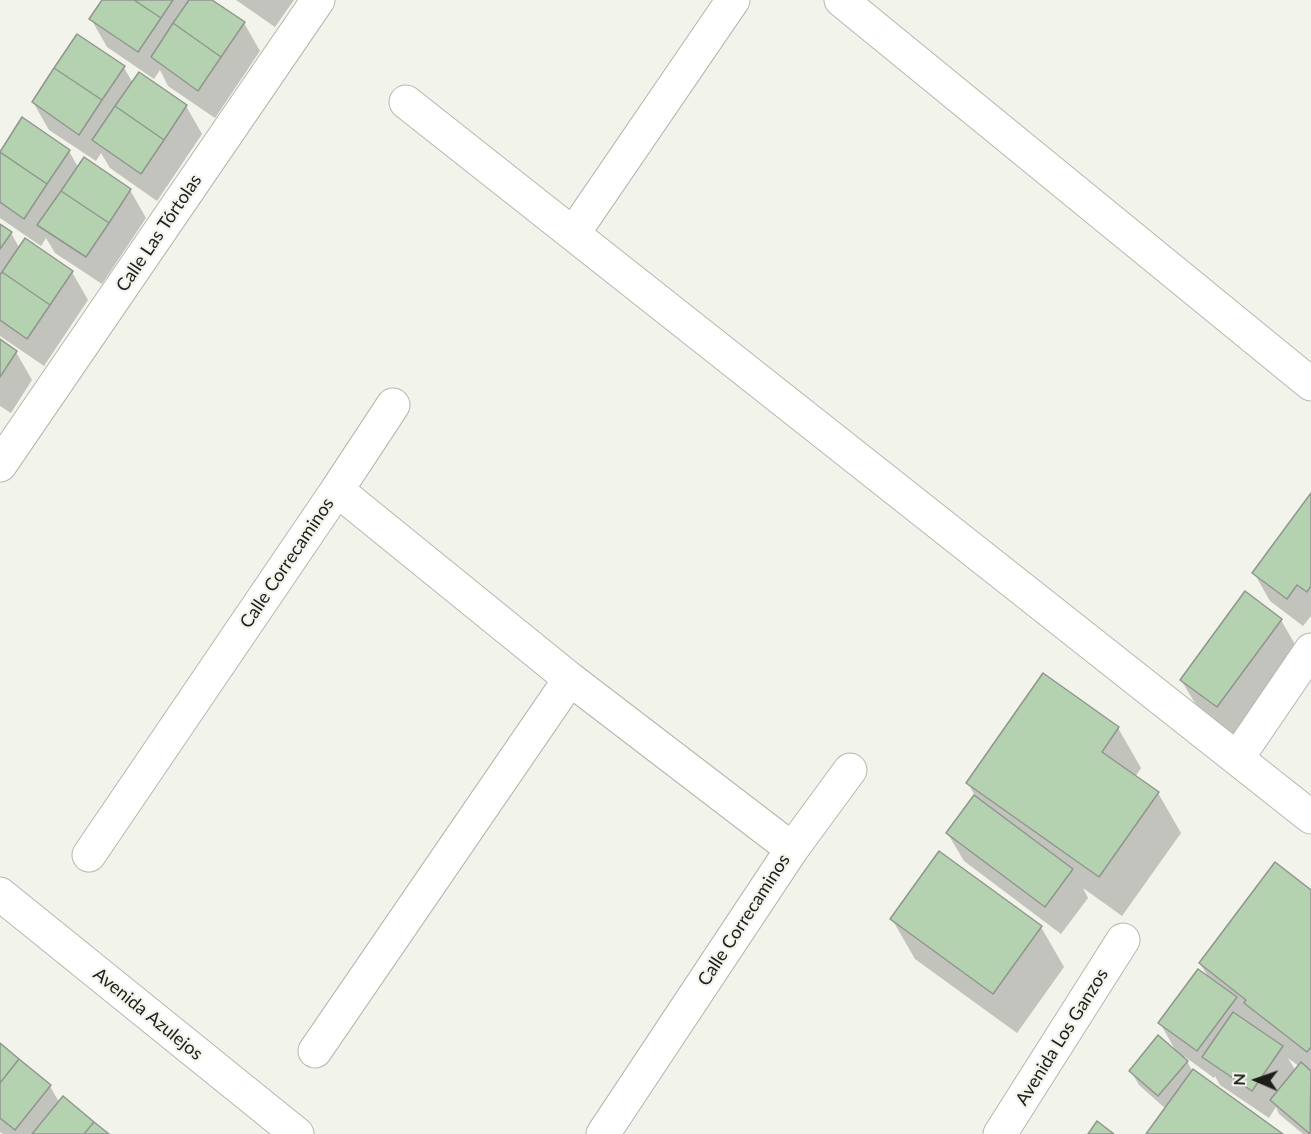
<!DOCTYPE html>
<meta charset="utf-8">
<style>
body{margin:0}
#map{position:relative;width:1311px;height:1134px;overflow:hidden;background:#f2f4eb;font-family:Lato,sans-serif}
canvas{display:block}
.north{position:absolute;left:1227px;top:1050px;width:60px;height:60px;-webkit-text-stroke:4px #f2f4eb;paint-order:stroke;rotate:272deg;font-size:16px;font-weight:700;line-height:24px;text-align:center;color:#1d1d1a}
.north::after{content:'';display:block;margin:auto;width:21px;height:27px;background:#1d1d1a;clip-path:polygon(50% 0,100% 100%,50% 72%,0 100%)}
</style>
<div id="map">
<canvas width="1311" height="1134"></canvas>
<div class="north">N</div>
</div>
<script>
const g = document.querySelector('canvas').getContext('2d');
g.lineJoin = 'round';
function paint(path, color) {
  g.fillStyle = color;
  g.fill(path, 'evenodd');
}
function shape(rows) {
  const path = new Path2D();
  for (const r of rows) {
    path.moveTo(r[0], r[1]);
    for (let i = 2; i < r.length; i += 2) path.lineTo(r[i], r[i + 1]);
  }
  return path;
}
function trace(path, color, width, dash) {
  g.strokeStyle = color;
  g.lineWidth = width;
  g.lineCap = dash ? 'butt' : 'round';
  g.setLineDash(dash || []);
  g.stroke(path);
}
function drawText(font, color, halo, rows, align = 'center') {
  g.font = font + ' Lato,sans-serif';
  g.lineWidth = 4.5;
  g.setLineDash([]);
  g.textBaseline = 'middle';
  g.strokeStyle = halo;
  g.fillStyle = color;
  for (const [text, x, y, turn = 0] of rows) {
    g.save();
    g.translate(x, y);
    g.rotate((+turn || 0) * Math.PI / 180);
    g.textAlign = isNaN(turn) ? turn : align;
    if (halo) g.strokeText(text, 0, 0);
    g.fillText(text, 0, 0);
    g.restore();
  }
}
paint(shape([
 [104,0,209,0,244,23,260,51,215,118,168,86,160,70,154,79,107,47,91,19],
 [236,0,294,0,275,27],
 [78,36,124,68,133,83,186,106,202,134,157,201,110,168,101,153,96,161,49,130,33,102],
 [69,151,78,167,84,159,130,190,146,218,102,284,55,253,46,238,41,246,0,218,0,153],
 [0,226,11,233,20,249,72,272,88,300,44,366,0,336],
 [0,341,16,352,32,380,11,413,0,406],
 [1311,495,1311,616,1303,626,1270,601,1254,573],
 [1281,620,1297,648,1234,734,1198,708,1181,680],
 [1043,675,1118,728,1141,768,1135,777,1158,793,1181,833,1122,916,1083,888,1088,898,1061,934,964,861,948,834,975,796,968,783],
 [1311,892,1311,1134,1303,1134,1279,1114,1276,1107,1269,1118,1220,1085,1215,1076,1214,1078,1184,1056,1193,1072,1281,1134,1148,1134,1166,1109,1139,1085,1131,1071,1177,1053,1160,1023,1210,979,1200,964],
 [1288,1058,1300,1067,1296,1071],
 [892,919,1041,927,1064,967,1017,1033,915,959],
 [0,1045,50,1086,59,1102,107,1134,3,1134,0,1132]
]), '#0003');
const building = shape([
 [102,0,134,0,161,18,138,52,89,19,102,0],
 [134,0,173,0,161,18,134,0],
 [189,0,212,0,245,22,221,57,173,23,189,0],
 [173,23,221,57,198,91,151,57,173,23],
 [77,34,125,66,102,100,54,68,77,34],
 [54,68,102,100,79,135,32,102,54,68],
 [139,72,187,105,164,140,115,106,139,72],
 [115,106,164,140,141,174,92,140,115,106],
 [22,117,70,150,47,184,0,152,22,117],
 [0,152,47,184,24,219,0,202,0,152],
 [84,157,131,189,109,223,61,191,84,157],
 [61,191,109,223,86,257,37,225,61,191],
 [0,224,12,232,0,249,0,224],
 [25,238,73,271,50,305,2,272,25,238],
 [2,272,50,305,27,339,0,320,0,275,2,272],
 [0,339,17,351,0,377,0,339],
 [1311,493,1311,586,1307,592,1297,585,1287,599,1252,573,1311,493],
 [1245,591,1282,619,1217,707,1180,680,1245,591],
 [1043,673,1119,727,1102,752,1159,792,1099,877,966,783,1043,673],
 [974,795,1073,869,1045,907,946,833,974,795],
 [939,851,1042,926,993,994,890,919,939,851],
 [1275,862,1311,890,1311,1047,1307,1052,1244,1003,1246,1000,1199,963,1275,862],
 [1198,969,1237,997,1197,1051,1158,1023,1198,969],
 [1233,1012,1283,1046,1252,1091,1202,1057,1233,1012],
 [1158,1035,1188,1061,1158,1096,1129,1071,1158,1035],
 [0,1043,19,1059,0,1083,0,1043],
 [19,1059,51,1085,15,1130,0,1118,0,1083,19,1059],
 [1301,1062,1311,1071,1310,1134,1270,1100,1301,1062],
 [1193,1069,1283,1134,1146,1134,1193,1069],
 [63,1096,94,1122,84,1134,32,1134,63,1096],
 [1097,1121,1114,1134,1088,1134,1097,1121],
 [94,1122,109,1134,84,1134,94,1122]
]);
paint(building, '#b4d2b0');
trace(building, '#90968f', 1.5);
const minor = shape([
 [841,0,1311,384],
 [406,102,1311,817],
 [573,234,733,0],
 [337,490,393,405],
 [1238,757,1311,650],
 [792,849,850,770],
 [89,855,337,490,570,679,792,849,603,1134],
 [315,1051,570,679],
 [1000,1134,1123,940]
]);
const tertiary = shape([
 [0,465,318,0]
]);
const secondary = shape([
 [0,894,297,1134]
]);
trace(minor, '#b5b7ae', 35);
trace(tertiary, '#b5b7ae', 35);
trace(secondary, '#b5b7ae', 35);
trace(minor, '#fff', 33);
trace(tertiary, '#fff', 33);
trace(secondary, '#fff', 33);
drawText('18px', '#1d1d1a', '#f2f4eb', [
 ["Calle Las Tórtolas",159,233,-56],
 ["Calle Correcaminos",287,563,-56],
 ["Calle Correcaminos",744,920,-57],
 ["Avenida Azulejos",148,1014,39],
 ["Avenida Los Ganzos",1062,1037,-58]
]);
</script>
